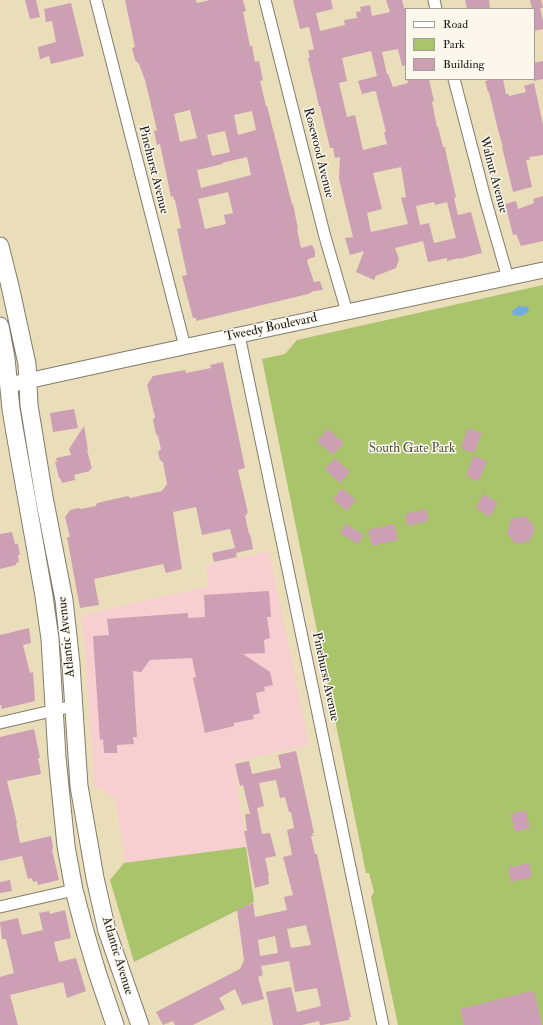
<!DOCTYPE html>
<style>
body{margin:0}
#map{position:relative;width:543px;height:1025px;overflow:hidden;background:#eaddba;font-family:"IM FELL Double Pica",serif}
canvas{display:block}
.legend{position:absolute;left:405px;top:8px;width:130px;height:72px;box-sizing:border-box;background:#fbf7ec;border:1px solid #a29f99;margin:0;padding:5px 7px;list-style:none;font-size:12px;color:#1c1c1c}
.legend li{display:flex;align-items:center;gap:8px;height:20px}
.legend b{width:20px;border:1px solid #a29f99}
</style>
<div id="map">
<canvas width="543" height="1025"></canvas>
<ul class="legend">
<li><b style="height:5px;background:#fff"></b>Road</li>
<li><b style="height:11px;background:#a9c46b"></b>Park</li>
<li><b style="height:11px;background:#cc9fb5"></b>Building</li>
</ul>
</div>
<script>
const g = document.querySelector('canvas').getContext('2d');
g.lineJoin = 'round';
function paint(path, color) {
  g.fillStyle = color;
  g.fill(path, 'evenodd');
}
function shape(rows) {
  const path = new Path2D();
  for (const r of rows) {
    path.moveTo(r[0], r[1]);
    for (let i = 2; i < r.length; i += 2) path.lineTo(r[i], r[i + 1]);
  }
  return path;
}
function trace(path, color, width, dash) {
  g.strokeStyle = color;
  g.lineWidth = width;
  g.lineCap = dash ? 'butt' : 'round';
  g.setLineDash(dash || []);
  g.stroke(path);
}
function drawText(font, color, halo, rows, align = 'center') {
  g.font = font + ' "IM FELL Double Pica",serif';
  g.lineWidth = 3;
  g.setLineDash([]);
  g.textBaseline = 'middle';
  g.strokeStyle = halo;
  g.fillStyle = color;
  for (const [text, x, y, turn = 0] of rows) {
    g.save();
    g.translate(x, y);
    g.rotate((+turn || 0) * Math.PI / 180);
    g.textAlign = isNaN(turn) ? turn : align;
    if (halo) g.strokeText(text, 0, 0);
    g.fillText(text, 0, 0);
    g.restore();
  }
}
paint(shape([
 [269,551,309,745,234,762,254,902,134,962,110,880,122,868,124,863,125,858,115,800,105,791,95,787,82,615,209,586,206,565]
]), '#f7cfd0');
paint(shape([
 [543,285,543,1025,398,1025,371,897,374,892,369,873,366,873,365,868,262,359,285,354,297,340],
 [246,847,254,902,134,962,110,880,124,863]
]), '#a9c46b');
paint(shape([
 [519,306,528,307,529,311,522,316,513,315,512,311]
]), '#73ace3');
paint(shape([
 [25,0,36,0,40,17,30,19],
 [125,0,196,0,197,3,210,0,243,0,246,11,243,12,250,46,252,46,255,62,259,61,263,80,260,81,266,106,267,106,292,204,293,204,298,229,297,229,301,248,312,245,315,251,315,257,308,259,307,261,314,282,320,281,323,290,314,291,308,294,196,321,196,318,193,318,182,276,187,275,177,229,181,228,175,200,174,200,173,196,171,197,160,144,157,145,154,131,157,130,145,80,139,64,135,60,132,48,135,47],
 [190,110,197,138,180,142,174,114],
 [252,111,256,130,238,135,234,115],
 [225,131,230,152,212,156,207,135],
 [247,157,251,175,201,188,197,170,223,164,222,163],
 [228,192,233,213,224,215,226,224,205,229,198,199],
 [293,0,331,0,333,9,316,13,320,31,345,25,344,20,357,18,356,12,361,11,360,7,370,5,372,16,390,12,386,0,402,0,404,8,406,8,406,65,402,66,398,49,382,52,387,74,388,74,393,87,408,83,407,79,429,79,434,101,432,102,437,127,438,127,443,147,445,147,447,158,456,197,454,198,458,215,471,212,482,253,459,259,459,258,447,261,447,258,428,262,423,241,395,248,399,259,396,268,376,276,374,280,356,272,364,251,350,255,345,238,353,237,339,179,340,157,335,158,333,148,330,148,320,106,319,106,308,58,310,58,308,51,314,49,309,27,300,29],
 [371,51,377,76,358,81,362,94,374,91,376,92,386,132,384,132,387,144,363,150,355,115,347,117,339,83,347,81,342,58],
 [401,167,406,197,401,198,408,224,371,232,367,213,382,209,373,173],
 [434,202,435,205,447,202,456,238,434,243,429,223,420,225,416,206],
 [465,0,489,0,490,8,467,9],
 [530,0,541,0,543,8,540,8,543,21,543,29,534,31,534,9,532,9],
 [71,3,84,56,51,64,49,56,40,59,38,49,38,47,56,42,52,21,46,22,44,9],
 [543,61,543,79,534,81,534,63],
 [487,79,503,79,506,94,509,94,509,96,526,92,524,86,534,83,543,125,543,155,529,157,530,160,526,160,532,187,513,192,502,147,503,147,498,130,489,92,488,92,485,81,487,81],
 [543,196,543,241,521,246,516,234,513,235,505,204,516,201,518,209,534,203,533,199],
 [223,362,245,468,238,470,248,513,246,513,247,515,245,516,249,534,250,534,251,538,253,549,236,553,237,557,214,562,212,553,235,548,230,529,202,535,196,507,173,512,182,569,166,573,163,564,94,579,99,605,80,608,67,537,70,537,65,517,70,510,78,508,81,509,96,506,97,503,128,496,130,498,162,491,167,484,163,462,160,460,158,452,161,449,158,436,156,434,153,420,155,417,147,385,153,376,185,370,186,373,211,368,210,365],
 [74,409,78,428,53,432,50,413],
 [84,426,88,450,87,450,92,469,90,469,90,471,74,475,75,480,62,483,60,478,59,478,55,462,57,462,56,458,71,455,69,449],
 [468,428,482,433,474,453,461,448],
 [328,429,344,443,333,455,317,441],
 [473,456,487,461,479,481,466,476],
 [335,458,350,472,340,483,325,469],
 [342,488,356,500,347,511,333,499],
 [484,494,498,503,490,517,476,508],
 [426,509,429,521,408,526,405,514],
 [525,516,535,527,530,541,516,544,507,533,511,519],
 [346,524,364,535,358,544,340,533],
 [394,524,398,540,372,546,368,530],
 [12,532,15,544,18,544,20,555,18,555,19,562,16,563,16,565,0,569,0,534],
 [269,591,271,617,267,617,270,638,264,640,265,653,243,654,270,672,273,685,264,687,265,691,256,693,260,713,253,715,254,719,234,723,234,726,205,733,193,678,196,677,192,658,150,660,141,672,133,671,137,737,133,737,134,744,117,745,117,753,104,753,103,739,100,740,93,636,109,635,107,619,188,613,188,618,205,617,204,595],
 [29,628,31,643,23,645,30,673,33,672,35,701,2,709,1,705,0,705,0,635],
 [34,729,40,758,38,758,41,774,7,781,17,823,16,823,20,843,51,836,53,848,52,850,59,880,38,885,37,881,33,882,32,878,28,879,22,856,0,861,0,737],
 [296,751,314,833,312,833,313,836,311,836,315,854,317,854,351,1017,349,1017,349,1020,322,1025,320,1025,319,1021,302,1025,273,1025,266,992,291,987,297,1012,321,1006,317,988,295,992,289,961,261,966,263,975,258,977,264,999,242,1005,235,989,219,998,225,1009,193,1025,175,1025,173,1021,163,1025,156,1012,240,969,244,960,237,910,253,903,255,917,287,910,284,897,293,895,283,857,292,855,287,830,294,828,291,812,289,812,285,797,280,798,276,780,259,783,264,806,257,808,262,834,270,833,276,856,265,858,269,876,268,877,269,884,255,888,244,831,247,831,245,814,250,814,243,785,240,786,235,764,249,761,252,774,281,768,278,755],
 [306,925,311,945,291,948,287,929],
 [275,936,278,953,260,956,258,940],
 [526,810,530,828,515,832,511,814],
 [529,863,532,877,511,882,508,868],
 [10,880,12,891,0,893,0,882],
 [65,910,71,938,54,942,59,962,76,958,86,991,67,998,63,982,10,995,18,1025,0,1025,0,977,14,973,6,939,2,939,0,922,18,918,22,935,43,930,39,913,49,911,50,914],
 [531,991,535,994,542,1025,464,1025,460,1009]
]), '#cc9fb5');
const street = shape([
 [96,0,185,347],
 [265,0,325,237,347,312],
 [434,0,436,9],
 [454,79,486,202,508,278],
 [239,335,383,1025],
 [0,723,73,706],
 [0,907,74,890]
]);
const secondary = shape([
 [9,385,132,358,543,270]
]);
const primary = shape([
 [0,246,10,286,27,364,29,405,44,497,64,600,71,664,79,786,95,878,107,931,140,1025],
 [0,326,6,358,11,409,15,433,44,596,50,639,57,757,66,846,74,890,84,928,97,972,115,1025]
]);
trace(street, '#837c6b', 13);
trace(secondary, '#837c6b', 17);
trace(primary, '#837c6b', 19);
trace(street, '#fff', 11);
trace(secondary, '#fff', 15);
trace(primary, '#fff', 17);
drawText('13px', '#1c1c1c', '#fbf7ec', [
 ["Rosewood Avenue",318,153,76],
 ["Pinehurst Avenue",153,170,76],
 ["Walnut Avenue",493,175,75],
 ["Tweedy Boulevard",271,328,-12],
 ["Atlantic Avenue",67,637,-96],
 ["Pinehurst Avenue",325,677,78],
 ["Atlantic Avenue",117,956,73]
]);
drawText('13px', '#4d5738', '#fbf7ec', [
 ["South Gate Park",412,449]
]);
</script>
